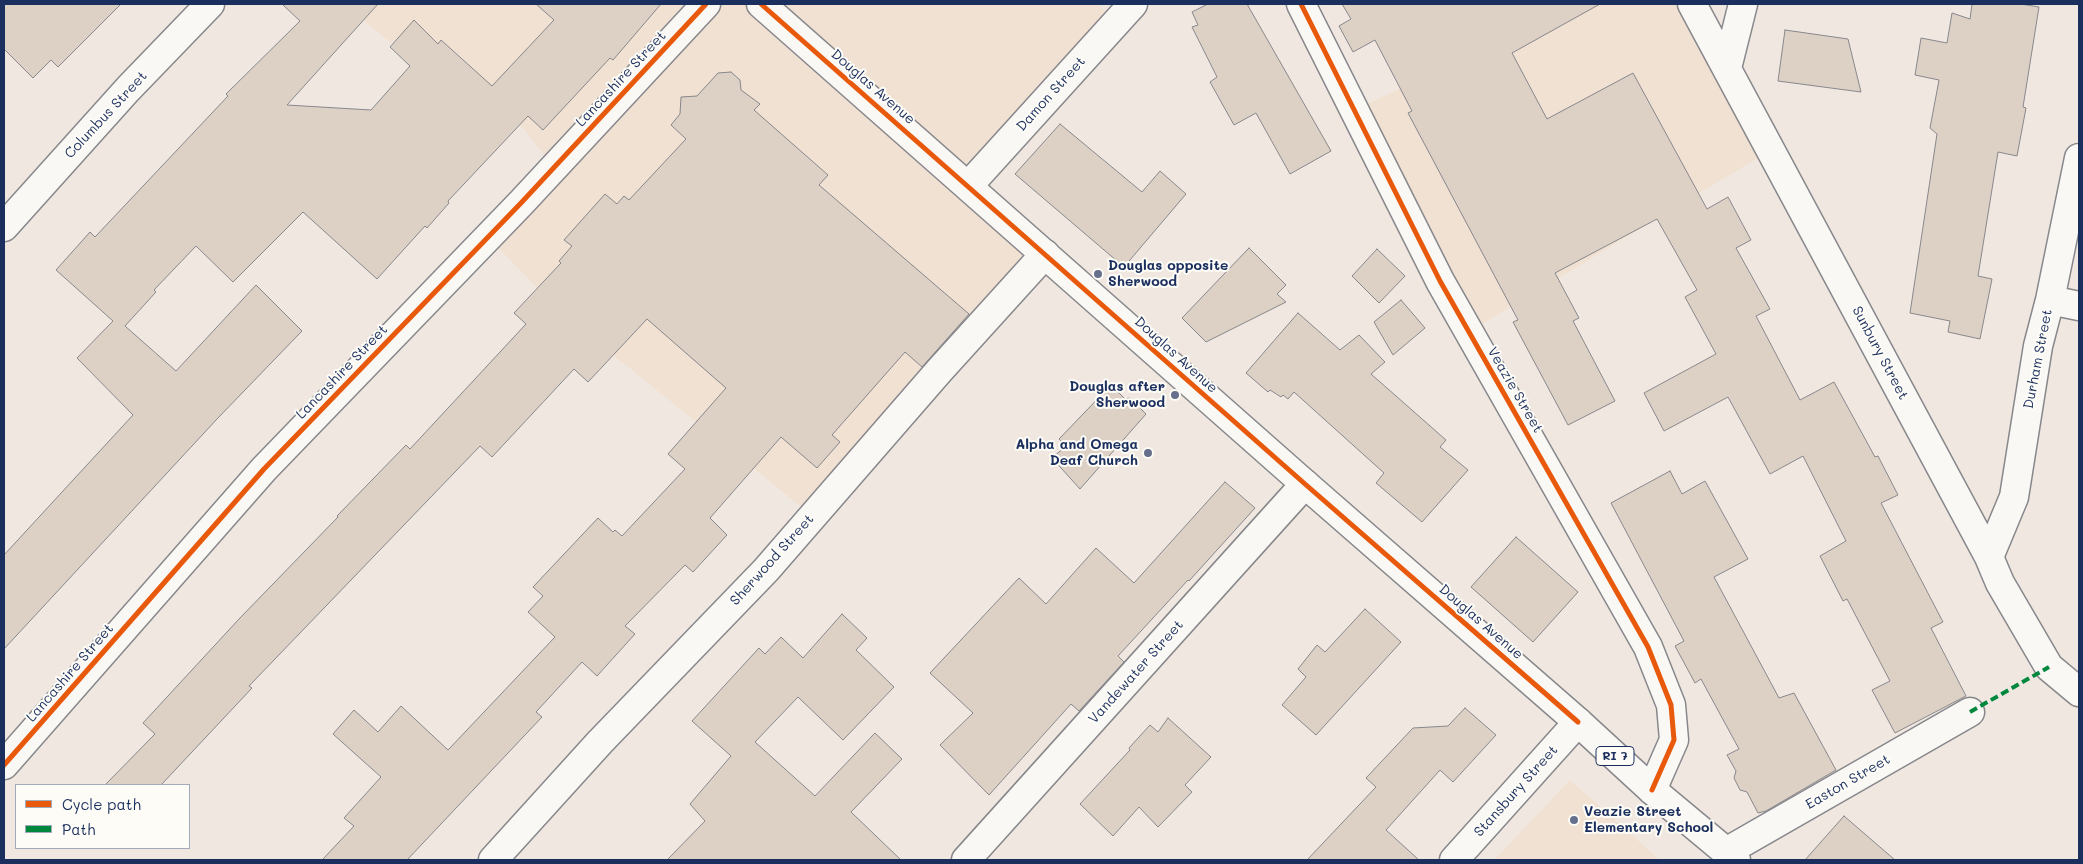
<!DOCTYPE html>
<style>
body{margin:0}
#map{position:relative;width:2083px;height:864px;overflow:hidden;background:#f0e8e0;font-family:Mali,sans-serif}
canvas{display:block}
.frame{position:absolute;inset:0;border:5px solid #1b2f5e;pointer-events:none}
.legend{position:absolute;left:15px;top:784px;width:175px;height:65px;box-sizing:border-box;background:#fdfcf7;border:1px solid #a3aaba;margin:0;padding:6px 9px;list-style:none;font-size:15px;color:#1b2f5e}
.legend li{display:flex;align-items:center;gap:10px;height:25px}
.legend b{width:25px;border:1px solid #a3aaba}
</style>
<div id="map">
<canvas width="2083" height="864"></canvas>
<div class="frame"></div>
<ul class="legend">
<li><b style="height:6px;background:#e8590c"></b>Cycle path</li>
<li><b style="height:6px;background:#00873e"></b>Path</li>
</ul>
</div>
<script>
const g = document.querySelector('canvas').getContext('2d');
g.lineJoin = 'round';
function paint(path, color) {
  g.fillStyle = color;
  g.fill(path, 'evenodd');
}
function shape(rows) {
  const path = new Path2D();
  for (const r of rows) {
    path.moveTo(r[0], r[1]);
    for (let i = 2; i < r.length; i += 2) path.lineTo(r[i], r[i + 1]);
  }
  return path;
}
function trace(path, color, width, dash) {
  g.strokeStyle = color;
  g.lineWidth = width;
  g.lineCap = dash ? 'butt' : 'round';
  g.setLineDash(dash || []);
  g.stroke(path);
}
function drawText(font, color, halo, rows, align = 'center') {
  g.font = font + ' Mali,sans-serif';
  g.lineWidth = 4;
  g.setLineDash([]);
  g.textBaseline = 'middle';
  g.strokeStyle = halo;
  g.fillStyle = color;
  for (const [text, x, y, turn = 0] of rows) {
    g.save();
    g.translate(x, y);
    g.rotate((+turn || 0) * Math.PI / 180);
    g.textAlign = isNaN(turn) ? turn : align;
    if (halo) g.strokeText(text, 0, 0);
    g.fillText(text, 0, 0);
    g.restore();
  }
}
paint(shape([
 [343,4,1097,4,1114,20,973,181,1037,251,810,514,560,312,491,240,553,170,545,156,510,112,423,36,390,42],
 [1581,4,1689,4,1761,156,1469,332,1354,110],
 [1570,780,1660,860,1494,860]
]), '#f1e1d2');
const building = shape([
 [4,4,121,4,58,67,51,60,33,78,4,49,4,4],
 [282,4,378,4,287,105,371,110,410,66,390,47,414,20,438,44,441,40,492,86,554,20,536,4,661,4,613,60,610,58,543,130,528,116,448,201,449,203,427,228,425,226,377,279,303,212,233,282,196,246,154,290,156,292,125,326,176,371,256,285,302,331,217,419,4,649,4,555,133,415,77,358,113,321,56,270,90,232,95,237,228,96,226,94,300,21,282,4],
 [1208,4,1247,4,1331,151,1290,174,1256,113,1234,125,1210,82,1217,77,1192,27,1198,25,1192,12,1208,4],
 [1342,4,1600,4,1512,53,1547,119,1633,73,1707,209,1728,197,1751,240,1736,248,1770,309,1756,316,1800,400,1834,382,1875,457,1878,456,1898,495,1881,503,1943,622,1931,628,1966,696,1895,733,1872,690,1890,681,1847,599,1843,601,1820,556,1846,541,1803,456,1770,474,1728,397,1664,431,1644,393,1716,354,1685,297,1697,290,1657,219,1555,273,1579,318,1573,321,1615,401,1568,425,1513,322,1518,320,1408,113,1412,111,1375,40,1353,52,1339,26,1351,19,1342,4],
 [1972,4,2021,4,2039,7,2023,107,2026,108,2017,156,1998,152,1978,276,1992,279,1980,339,1948,332,1950,321,1910,313,1937,134,1930,128,1939,80,1915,75,1921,38,1947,43,1952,13,1970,19,1972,4],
 [1785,30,1848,39,1861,92,1778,81,1785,30],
 [731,72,740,80,741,90,760,104,754,110,828,175,819,185,969,314,922,367,905,352,832,435,840,442,817,468,781,437,710,518,727,535,693,572,685,565,625,626,635,634,597,676,582,662,536,712,542,717,407,860,322,860,354,826,344,818,381,777,333,734,354,710,378,732,401,706,448,750,555,637,528,612,543,596,533,587,598,518,613,532,615,530,622,536,685,469,668,454,726,388,647,319,588,382,574,369,492,457,480,446,249,686,252,688,161,785,105,785,155,734,143,723,239,619,338,517,337,516,406,445,410,449,526,324,514,313,561,263,559,261,572,246,564,240,605,194,617,204,624,196,629,200,686,139,671,125,680,114,681,97,697,96,718,73,731,72],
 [1060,124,1142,192,1160,171,1186,194,1124,267,1015,174,1060,124],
 [1249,248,1286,285,1277,294,1286,302,1206,342,1182,318,1249,248],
 [1377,249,1405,276,1379,303,1352,276,1377,249],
 [1401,300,1425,328,1393,355,1374,322,1401,300],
 [1298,313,1340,350,1359,335,1385,362,1371,374,1446,440,1440,447,1468,470,1422,522,1376,483,1384,473,1294,392,1288,399,1283,395,1281,397,1270,390,1268,392,1246,373,1298,313],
 [1111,385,1125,399,1130,398,1146,414,1080,489,1052,458,1066,446,1059,439,1111,385],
 [1670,471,1682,494,1705,481,1748,559,1714,577,1779,698,1794,693,1836,770,1766,811,1758,813,1747,792,1740,790,1734,778,1736,771,1727,755,1739,749,1701,679,1695,683,1675,646,1684,641,1611,503,1670,471],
 [1225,482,1255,508,1189,581,1188,580,1118,656,1124,662,1079,711,1071,704,989,795,940,745,973,713,930,673,1019,578,1046,604,1096,548,1134,583,1225,482],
 [1516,537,1578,592,1533,642,1471,587,1516,537],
 [1365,609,1401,642,1316,735,1282,705,1306,677,1298,669,1317,645,1325,652,1365,609],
 [842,614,867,638,856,650,894,687,843,740,798,697,755,742,815,796,875,733,902,759,851,812,901,860,667,860,705,821,690,804,731,756,692,721,759,648,765,654,781,637,803,658,842,614],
 [1465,708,1496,735,1453,782,1440,770,1386,830,1419,860,1307,860,1376,787,1366,778,1413,728,1448,726,1465,708],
 [1168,718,1211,757,1185,785,1192,792,1158,827,1139,807,1113,836,1080,804,1130,750,1129,748,1150,725,1158,732,1168,718],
 [1844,816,1895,860,1805,860,1844,816]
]);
paint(building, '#ddd1c6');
trace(building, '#87878c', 1);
const street = shape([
 [1301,4,1440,281,1648,647,1671,705,1674,740,1652,790],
 [1692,4,1989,557,2000,583,2049,667,2079,692],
 [1727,68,1743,4],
 [969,185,1133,4],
 [4,227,128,89,210,4],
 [2050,300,2079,306],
 [1989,557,2014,497,2038,346,2050,300,2079,158],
 [4,765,264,469,521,203,706,4],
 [1726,852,1970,712],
 [493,860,600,742,766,570,939,371,1045,254],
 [966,860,1305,484],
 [1454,860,1578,722]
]);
const primary = shape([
 [761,4,1305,484,1578,722,1652,790,1736,860]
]);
trace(street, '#87878c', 31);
trace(primary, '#87878c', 31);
trace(street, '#f9f8f5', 28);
trace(primary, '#f9f8f5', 28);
trace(shape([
 [1970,712,2049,667]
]), '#00873e', 4, [8, 4]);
trace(shape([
 [761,4,1305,484,1578,722],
 [1301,4,1440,281,1648,647,1671,705,1674,740,1652,790],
 [4,765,264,469,521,203,706,4]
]), '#e8590c', 5);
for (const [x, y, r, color] of [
 [1098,274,5,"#66708c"],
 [1175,395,5,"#66708c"],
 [1148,453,5,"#66708c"],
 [1574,820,5,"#66708c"]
]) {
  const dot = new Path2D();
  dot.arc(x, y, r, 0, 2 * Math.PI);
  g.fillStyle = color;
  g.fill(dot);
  trace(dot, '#fdfcf7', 2);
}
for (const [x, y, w] of [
 [1615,756,38]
]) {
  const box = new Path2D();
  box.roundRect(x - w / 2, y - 9.5, w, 19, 4);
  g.fillStyle = '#fdfcf7';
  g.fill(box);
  trace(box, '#1b2f5e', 1);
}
drawText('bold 12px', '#1b2f5e', null, [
 ["RI 7",1615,756]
]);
drawText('14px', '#1b2f5e', '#fdfcf7', [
 ["Lancashire Street",621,79,-47],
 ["Douglas Avenue",873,87,41],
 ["Damon Street",1051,94,-48],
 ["Columbus Street",106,115,-47],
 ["Sunbury Street",1880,353,62],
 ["Douglas Avenue",1176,355,42],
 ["Durham Street",2038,359,-79],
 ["Lancashire Street",342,372,-46],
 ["Veazie Street",1515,390,60],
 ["Sherwood Street",772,560,-48],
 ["Douglas Avenue",1481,622,41],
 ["Vandewater Street",1136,672,-48],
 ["Lancashire Street",70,673,-49],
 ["Easton Street",1848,782,-30],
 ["Stansbury Street",1516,791,-48]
]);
drawText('bold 14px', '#1b2f5e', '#fdfcf7', [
 ["Douglas opposite",1108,266],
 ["Sherwood",1108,282],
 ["Douglas after",1165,387,"right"],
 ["Sherwood",1165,403,"right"],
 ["Alpha and Omega",1138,445,"right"],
 ["Deaf Church",1138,461,"right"],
 ["Veazie Street",1584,812],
 ["Elementary School",1584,828]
], 'left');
</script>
